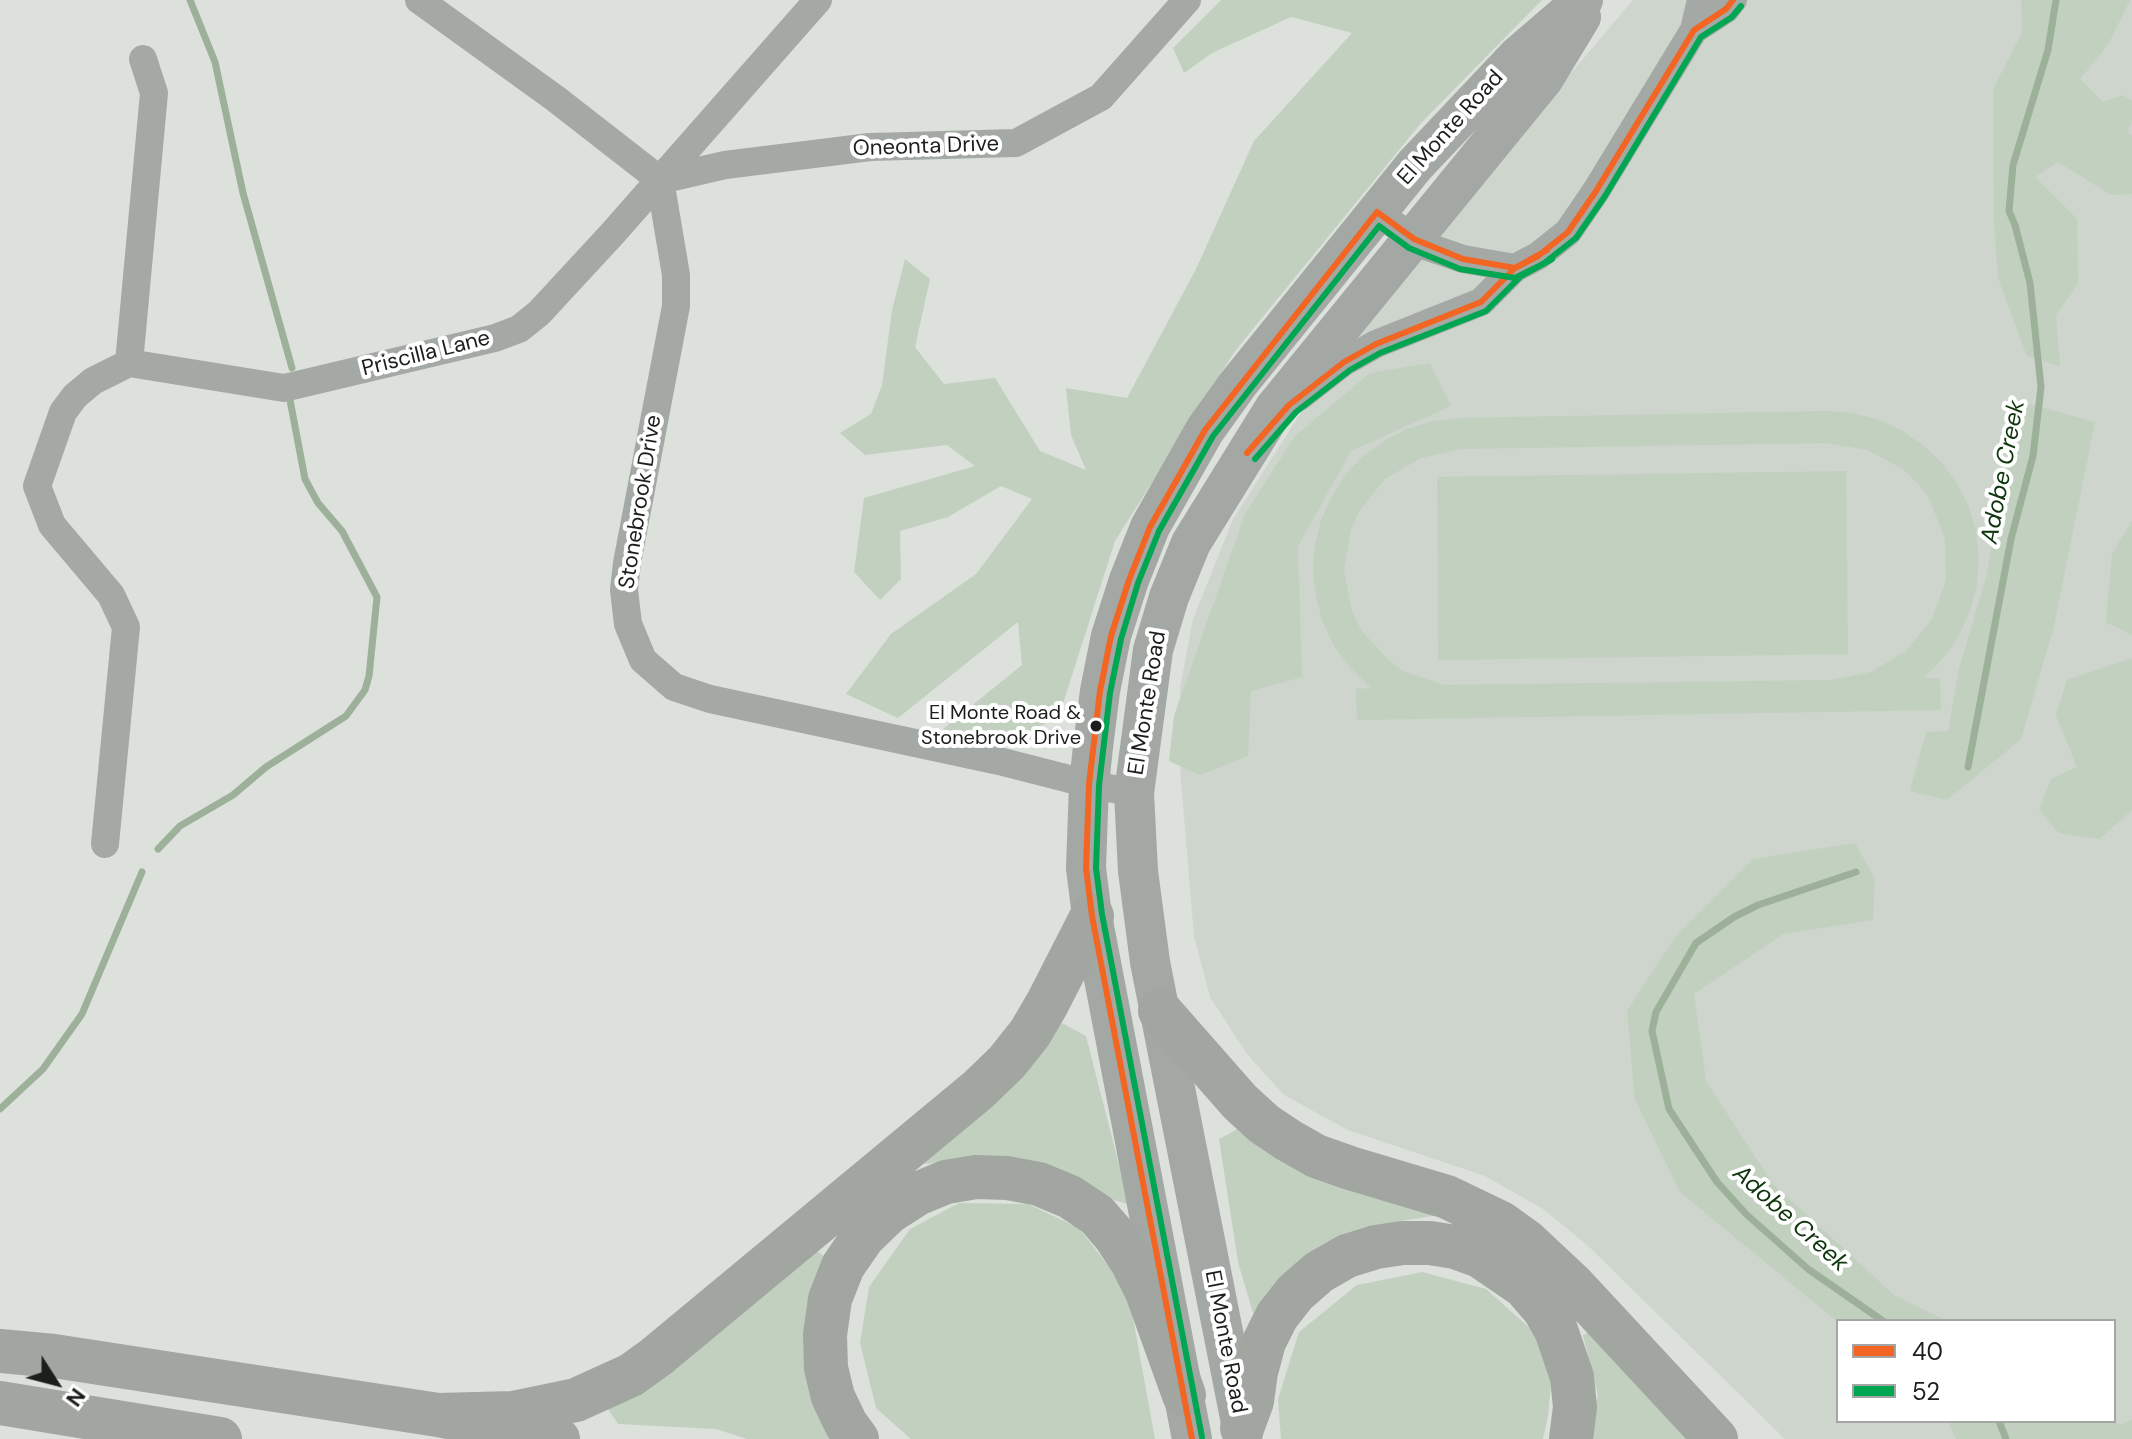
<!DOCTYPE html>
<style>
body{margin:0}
#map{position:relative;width:2132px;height:1439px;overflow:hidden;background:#dde1dc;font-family:"DM Sans",sans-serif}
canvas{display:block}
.legend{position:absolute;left:1836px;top:1319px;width:280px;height:104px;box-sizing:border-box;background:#fff;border:2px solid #a4a5a4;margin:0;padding:10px 14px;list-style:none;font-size:24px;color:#1c1e1c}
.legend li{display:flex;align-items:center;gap:16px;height:40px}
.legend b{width:40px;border:2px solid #a4a5a4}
.north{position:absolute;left:16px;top:1343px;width:80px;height:80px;-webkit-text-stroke:6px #fff;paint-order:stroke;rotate:126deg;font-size:22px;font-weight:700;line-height:32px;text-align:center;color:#1c1e1c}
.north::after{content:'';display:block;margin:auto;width:28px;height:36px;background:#1c1e1c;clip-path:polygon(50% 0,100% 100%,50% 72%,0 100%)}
</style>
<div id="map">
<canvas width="2132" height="1439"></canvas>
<ul class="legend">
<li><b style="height:10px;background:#f26522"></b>40</li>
<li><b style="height:10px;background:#00a651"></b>52</li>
</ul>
<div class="north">N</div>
</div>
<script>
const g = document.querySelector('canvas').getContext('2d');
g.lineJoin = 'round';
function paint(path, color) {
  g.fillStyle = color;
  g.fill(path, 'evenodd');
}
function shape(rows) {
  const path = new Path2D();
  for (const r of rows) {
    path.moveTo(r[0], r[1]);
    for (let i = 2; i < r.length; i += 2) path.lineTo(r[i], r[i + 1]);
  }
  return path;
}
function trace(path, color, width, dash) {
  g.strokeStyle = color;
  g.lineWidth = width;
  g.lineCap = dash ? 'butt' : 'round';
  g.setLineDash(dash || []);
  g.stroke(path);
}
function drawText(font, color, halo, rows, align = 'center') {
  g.font = font + ' "DM Sans",sans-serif';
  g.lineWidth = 8;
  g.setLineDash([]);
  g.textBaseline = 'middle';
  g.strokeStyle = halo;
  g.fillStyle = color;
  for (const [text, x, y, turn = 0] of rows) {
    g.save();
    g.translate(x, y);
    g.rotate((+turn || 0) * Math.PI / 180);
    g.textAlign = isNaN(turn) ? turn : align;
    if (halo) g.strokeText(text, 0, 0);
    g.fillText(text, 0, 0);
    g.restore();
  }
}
paint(shape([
 [1633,0,2132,0,2132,1439,1785,1439,1586,1244,1543,1209,1485,1176,1348,1130,1284,1095,1247,1054,1210,997,1194,936,1180,768,1180,688,1193,619,1233,519,1355,328],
 [1838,1321,2114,1321,2114,1421,1838,1421]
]), '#cdd5cc');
paint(shape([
 [1221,0,1542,0,1421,123,1235,351,1115,541,1059,716,1005,746,943,729,1022,665,1018,622,898,718,846,694,891,634,976,574,1032,499,1001,486,948,517,900,531,901,579,880,600,854,572,864,498,975,466,947,445,865,455,840,433,871,414,882,385,892,310,905,259,930,279,915,347,944,384,995,378,1040,451,1086,470,1071,435,1066,388,1127,398,1196,269,1254,141,1352,33,1291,17,1212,53,1184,73,1173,48],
 [2021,0,2130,0,2109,43,2080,79,2103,102,2123,95,2132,101,2132,121,2127,132,2132,135,2132,194,2111,195,2058,162,2035,177,2077,219,2078,284,2056,315,2060,366,2027,356,1998,278,1994,220,1993,89,2022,33],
 [1430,363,1451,406,1351,451,1298,546,1302,677,1251,691,1248,756,1200,775,1169,761,1174,716,1245,514,1295,436,1370,373],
 [2014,400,2095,422,2054,626,2021,739,1947,800,1910,791,1926,732,1948,731,1959,669,1987,574],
 [1826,411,1852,413,1877,419,1901,430,1923,445,1942,463,1957,484,1969,507,1976,532,1979,559,1977,585,1970,610,1960,634,1945,656,1924,678,1940,678,1941,710,1357,720,1356,689,1371,688,1350,667,1334,646,1323,623,1316,597,1313,571,1315,545,1321,520,1332,496,1346,474,1364,455,1386,440,1409,428,1434,421,1460,418],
 [1827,443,1867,450,1903,469,1918,484,1930,500,1945,539,1946,580,1932,619,1906,651,1871,672,1830,680,1444,685,1405,672,1388,660,1361,630,1352,611,1344,570,1351,530,1359,511,1385,479,1421,458,1461,449],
 [1846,471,1848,654,1438,660,1437,477],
 [2132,521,2132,635,2106,622,2112,554],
 [2132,658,2132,810,2099,839,2059,833,2039,810,2051,779,2077,767,2056,715,2067,680],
 [1855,843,1875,879,1873,920,1783,934,1694,994,1706,1081,1772,1183,1894,1295,1947,1321,1838,1322,1680,1192,1635,1099,1627,1011,1675,937,1753,859],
 [1062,1023,1086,1036,1129,1204,964,1163,907,1164,1030,1060],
 [1247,1124,1452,1213,1401,1221,1331,1245,1256,1323,1238,1262,1219,1139],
 [959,1203,1028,1204,1079,1228,1128,1291,1155,1439,911,1439,876,1408,860,1343,869,1287,910,1229],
 [806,1243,832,1262,837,1439,747,1439,716,1429,618,1424,604,1403],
 [1422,1272,1486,1289,1533,1331,1552,1373,1548,1416,1543,1439,1281,1439,1278,1399,1299,1332,1357,1285],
 [1597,1329,1705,1439,1588,1439,1598,1395,1583,1335],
 [2132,1419,2132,1439,1956,1439,1948,1421,2113,1421,2120,1425]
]), '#c2d0c0');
trace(shape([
 [190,0,215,62,243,193,292,368],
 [1968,767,2011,539,2033,456,2041,387,2030,283,2015,225,2009,211,2013,165,2048,50,2056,0],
 [158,849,180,826,233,795,266,767,346,716,365,690,369,676,377,597,342,531,318,503,305,479,290,400],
 [1856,872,1758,905,1734,917,1696,943,1656,1012,1652,1031,1669,1109,1717,1182,1746,1214,1808,1269,1883,1321],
 [0,1109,43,1069,82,1014,142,872],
 [1999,1421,2006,1439]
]), '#9db09a', 7);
trace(shape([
 [419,0,556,99,660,180,676,275,676,306,627,563,624,590,628,624,643,660,674,687,710,699,999,761,1089,784,1134,793],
 [1694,30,1726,9,1733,0],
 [660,180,725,165,870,147,1016,143,1101,97,1187,0],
 [1377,212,1414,239,1428,247,1463,259,1515,268],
 [129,363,284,388,495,338,519,329,539,313,613,233,818,0],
 [1299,397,1344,362,1376,344,1481,302,1515,268,1538,256,1568,232,1596,191,1694,30,1701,0],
 [105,844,126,627,111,595,52,525,37,486,63,412,75,396,93,381,129,363,154,93,143,59]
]), '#a5a9a5', 28);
trace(shape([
 [1243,1433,1150,962,1138,871,1134,793,1153,650,1169,597,1191,543,1274,409,1544,78,1581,17],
 [1192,1439,1092,916,1086,868,1089,784,1093,747,1100,691,1111,636,1129,580,1150,527,1205,430,1238,384,1415,165,1517,57,1583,0]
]), '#a4a8a4', 40);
trace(shape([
 [1160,1011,1240,1102,1264,1124,1288,1140,1316,1156,1350,1168,1447,1197,1501,1223,1526,1241,1572,1284,1716,1439],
 [0,1351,54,1356,438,1415,558,1439],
 [0,1403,220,1439],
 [438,1415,513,1413,576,1400,631,1375,656,1357,978,1090,1007,1062,1030,1033,1047,1004,1092,916],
 [1242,1428,1252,1401,1256,1372,1264,1342,1277,1316,1295,1293,1319,1272,1347,1256,1376,1247,1403,1243,1430,1243,1455,1247,1480,1256,1524,1286,1544,1309,1556,1330,1572,1377,1575,1407,1571,1439],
 [857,1439,846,1424,833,1397,826,1368,825,1335,830,1299,843,1266,863,1237,889,1212,917,1194,946,1182,976,1177,1007,1178,1039,1184,1070,1197,1097,1215,1115,1236,1132,1262,1147,1292,1184,1395]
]), '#a2a6a0', 44);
trace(shape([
 [1247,453,1289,405,1344,362,1376,344,1481,302,1515,268,1547,250],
 [1192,1439,1092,916,1086,868,1089,784,1100,691,1111,636,1129,580,1150,527,1205,430,1377,212,1414,239,1463,259,1515,268,1538,256,1568,232,1596,191,1694,30,1726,9,1733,0]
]), '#f26522', 6);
trace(shape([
 [1255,459,1296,412,1350,370,1380,353,1486,311,1521,276,1552,259],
 [1202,1437,1102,914,1096,868,1099,785,1110,693,1121,639,1138,583,1159,531,1213,436,1379,226,1409,248,1460,269,1515,278,1543,264,1576,238,1605,196,1701,37,1732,17,1741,6]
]), '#00a651', 6);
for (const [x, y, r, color] of [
 [1096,726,7,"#1c1e1c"]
]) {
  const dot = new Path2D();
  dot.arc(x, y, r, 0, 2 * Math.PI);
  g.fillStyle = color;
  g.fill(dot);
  trace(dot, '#fff', 3);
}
drawText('20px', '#1c1e1c', '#fff', [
 ["El Monte Road &",1081,714],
 ["Stonebrook Drive",1081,739]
], 'right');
drawText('22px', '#1c1e1c', '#fff', [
 ["El Monte Road",1451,128,-48],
 ["Oneonta Drive",926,147,-2],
 ["Priscilla Lane",426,354,-14],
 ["Stonebrook Drive",641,502,-81],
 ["El Monte Road",1148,703,-81],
 ["El Monte Road",1225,1342,79]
]);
drawText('italic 24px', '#0e350b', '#fff', [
 ["Adobe Creek",2004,472,-79],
 ["Adobe Creek",1790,1219,42]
]);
</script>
